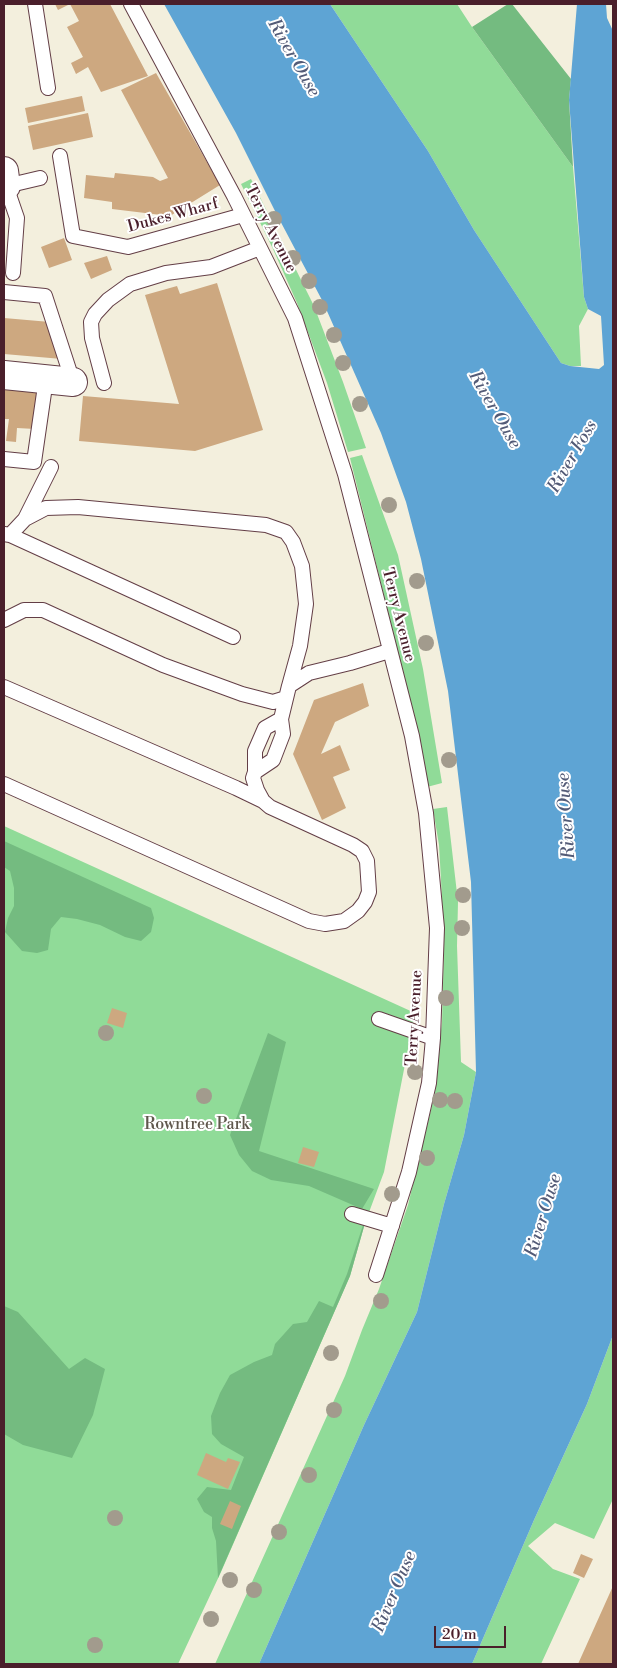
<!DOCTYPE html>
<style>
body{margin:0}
#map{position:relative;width:617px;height:1668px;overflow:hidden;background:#f3efdd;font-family:"Libre Bodoni",serif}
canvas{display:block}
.frame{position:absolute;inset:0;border:5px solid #4a1f2b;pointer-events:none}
.scale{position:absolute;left:434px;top:1626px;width:72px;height:22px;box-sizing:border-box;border:2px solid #4a1f2b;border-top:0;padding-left:6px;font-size:15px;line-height:18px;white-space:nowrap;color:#4a1f2b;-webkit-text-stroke:4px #fff;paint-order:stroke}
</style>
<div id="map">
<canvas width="617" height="1668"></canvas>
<div class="frame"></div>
<div class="scale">20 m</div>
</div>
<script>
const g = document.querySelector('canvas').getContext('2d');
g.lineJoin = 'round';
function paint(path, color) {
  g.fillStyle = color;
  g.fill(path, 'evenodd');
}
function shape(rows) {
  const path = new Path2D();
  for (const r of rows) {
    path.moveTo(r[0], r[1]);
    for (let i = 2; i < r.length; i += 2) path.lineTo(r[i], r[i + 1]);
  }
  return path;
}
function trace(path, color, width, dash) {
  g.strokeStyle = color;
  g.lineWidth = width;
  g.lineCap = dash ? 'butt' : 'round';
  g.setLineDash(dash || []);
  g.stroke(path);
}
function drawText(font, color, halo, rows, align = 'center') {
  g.font = font + ' "Libre Bodoni",serif';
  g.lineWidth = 4;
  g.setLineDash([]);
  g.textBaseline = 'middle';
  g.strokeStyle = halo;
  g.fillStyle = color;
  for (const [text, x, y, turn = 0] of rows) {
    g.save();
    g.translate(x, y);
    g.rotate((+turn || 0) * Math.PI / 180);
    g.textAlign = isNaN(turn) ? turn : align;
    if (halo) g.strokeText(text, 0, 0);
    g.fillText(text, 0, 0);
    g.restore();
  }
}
paint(shape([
 [330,4,457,4,472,27,573,167,584,297,588,309,579,326,581,366,570,366,561,363,474,230,428,151],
 [251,179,314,306,343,382,366,448,348,452,327,383,297,303,273,249,241,184],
 [362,455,398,555,423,669,442,783,427,787,415,721,350,458],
 [447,807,458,902,457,946,461,1062,476,1072,464,1135,444,1204,417,1312,364,1425,259,1664,215,1664,345,1376,362,1330,379,1289,408,1205,435,1093,438,1053,442,1023,444,945,441,880,439,845,433,809],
 [4,826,415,1013,384,1172,365,1223,350,1276,221,1572,178,1664,4,1664],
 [613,1335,613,1499,594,1539,555,1523,528,1546,553,1569,580,1579,541,1664,472,1664,534,1520,587,1404]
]), '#90db98');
paint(shape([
 [508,4,512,4,571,79,569,100,573,167,472,27],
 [4,841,151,908,154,918,151,932,141,941,125,937,100,925,77,919,61,917,51,929,48,950,37,953,22,951,5,932,8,918,14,906,14,888,10,871,4,867],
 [268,1033,286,1042,259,1151,374,1189,362,1209,309,1186,271,1180,252,1171,239,1155,230,1135],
 [364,1222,365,1223,350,1276,218,1578,216,1541,212,1528,212,1517,204,1512,197,1499,207,1487,231,1490,244,1457,221,1444,212,1434,211,1416,220,1393,230,1375,254,1362,272,1355,275,1344,293,1324,307,1322,319,1301,333,1307,347,1274],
 [4,1306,18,1312,69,1369,85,1358,105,1369,93,1415,72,1458,23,1445,4,1434]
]), '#74bb80');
paint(shape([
 [164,4,330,4,428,151,474,230,561,363,570,366,599,369,604,365,601,316,588,309,584,297,569,100,577,4,606,4,607,18,613,31,613,1335,587,1404,534,1520,472,1664,259,1664,364,1425,417,1312,444,1204,464,1135,476,1072,471,882,448,691,421,559,406,502,381,433,323,302,276,213,236,133]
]), '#5ea4d4');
paint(shape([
 [55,4,110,4,148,76,101,92,88,67,76,74,71,63,83,57,67,27,79,21,70,4,58,10],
 [156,73,220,185,170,216,112,209,112,202,84,198,86,175,114,178,115,173,153,177,160,181,168,178,121,90],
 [82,96,85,111,28,123,25,108],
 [88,113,93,137,33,150,28,126],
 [64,238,72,260,49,268,41,247],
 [107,256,112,270,91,279,84,263],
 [217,283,263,430,195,451,79,441,83,396,179,404,145,295,177,286,180,294],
 [4,318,50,322,62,359,4,354],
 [4,389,38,393,35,429,17,428,16,442,6,441,9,419,4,419],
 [363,683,369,706,335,722,321,754,340,745,350,770,333,777,346,808,322,820,293,754,314,700],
 [112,1008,127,1013,123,1028,107,1023],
 [303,1147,319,1152,314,1167,298,1163],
 [206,1453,226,1462,228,1458,240,1462,228,1489,197,1475],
 [230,1501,241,1506,232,1529,220,1524],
 [581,1554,593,1559,584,1578,573,1573],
 [613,1586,613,1664,578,1664]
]), '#cda880');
const lane = shape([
 [35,4,48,88],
 [131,4,234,196,295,318,345,474,412,736,426,813,437,928,433,1038,429,1083,409,1172,376,1275],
 [60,156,73,236,128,247,243,215],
 [13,273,17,218,6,186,40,178],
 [4,292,45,296,73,382],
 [104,383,92,338,91,322,95,314,108,300,130,284,166,273,211,267,260,248],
 [4,459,34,462,46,379],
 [25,519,51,467],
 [4,534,10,535,233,637],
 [10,535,25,519,46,508,78,507,266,525,286,532,293,542,302,566,306,604,300,646,289,686],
 [4,620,24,610,43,610,163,665,242,694,273,702,286,698],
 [4,687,236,788,263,801,270,807,353,845,362,851,367,861,369,892,365,902,358,911,344,921,325,924,309,921,4,784],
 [255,772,273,760,283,734,281,719,289,686,309,673,350,663,389,651],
 [263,801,257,790,253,778,255,772,255,751,265,728,281,719],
 [379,1019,433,1038],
 [352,1214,392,1226]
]);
const street = shape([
 [4,171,6,186,4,187],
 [4,375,73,382]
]);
trace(lane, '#633e46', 16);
trace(street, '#633e46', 30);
trace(lane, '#fff', 14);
trace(street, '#fff', 28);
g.fillStyle = '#a29b8d';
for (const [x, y] of [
 [274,219],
 [293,258],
 [309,281],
 [320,307],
 [334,335],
 [343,363],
 [360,404],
 [389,505],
 [417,581],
 [426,643],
 [449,760],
 [463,895],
 [462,928],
 [446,998],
 [106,1033],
 [415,1072],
 [204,1096],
 [440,1100],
 [455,1101],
 [427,1158],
 [392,1194],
 [381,1301],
 [331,1353],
 [334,1410],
 [309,1475],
 [115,1518],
 [279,1532],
 [230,1580],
 [254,1590],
 [211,1619],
 [95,1645]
]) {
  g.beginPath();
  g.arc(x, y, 8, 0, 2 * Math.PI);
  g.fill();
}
drawText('16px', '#4a1f2b', '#fff', [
 ["Dukes Wharf",173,216,-15],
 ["Terry Avenue",270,229,63],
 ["Terry Avenue",398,615,76],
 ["Terry Avenue",415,1018,-87]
]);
drawText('16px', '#5f574c', '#fff', [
 ["Rowntree Park",197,1125]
]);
drawText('italic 18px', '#535b77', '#fff', [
 ["River Ouse",293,58,60],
 ["River Ouse",494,410,60],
 ["River Foss",573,457,-60],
 ["River Ouse",567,816,-94],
 ["River Ouse",544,1216,-73],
 ["River Ouse",395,1592,-67]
]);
</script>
